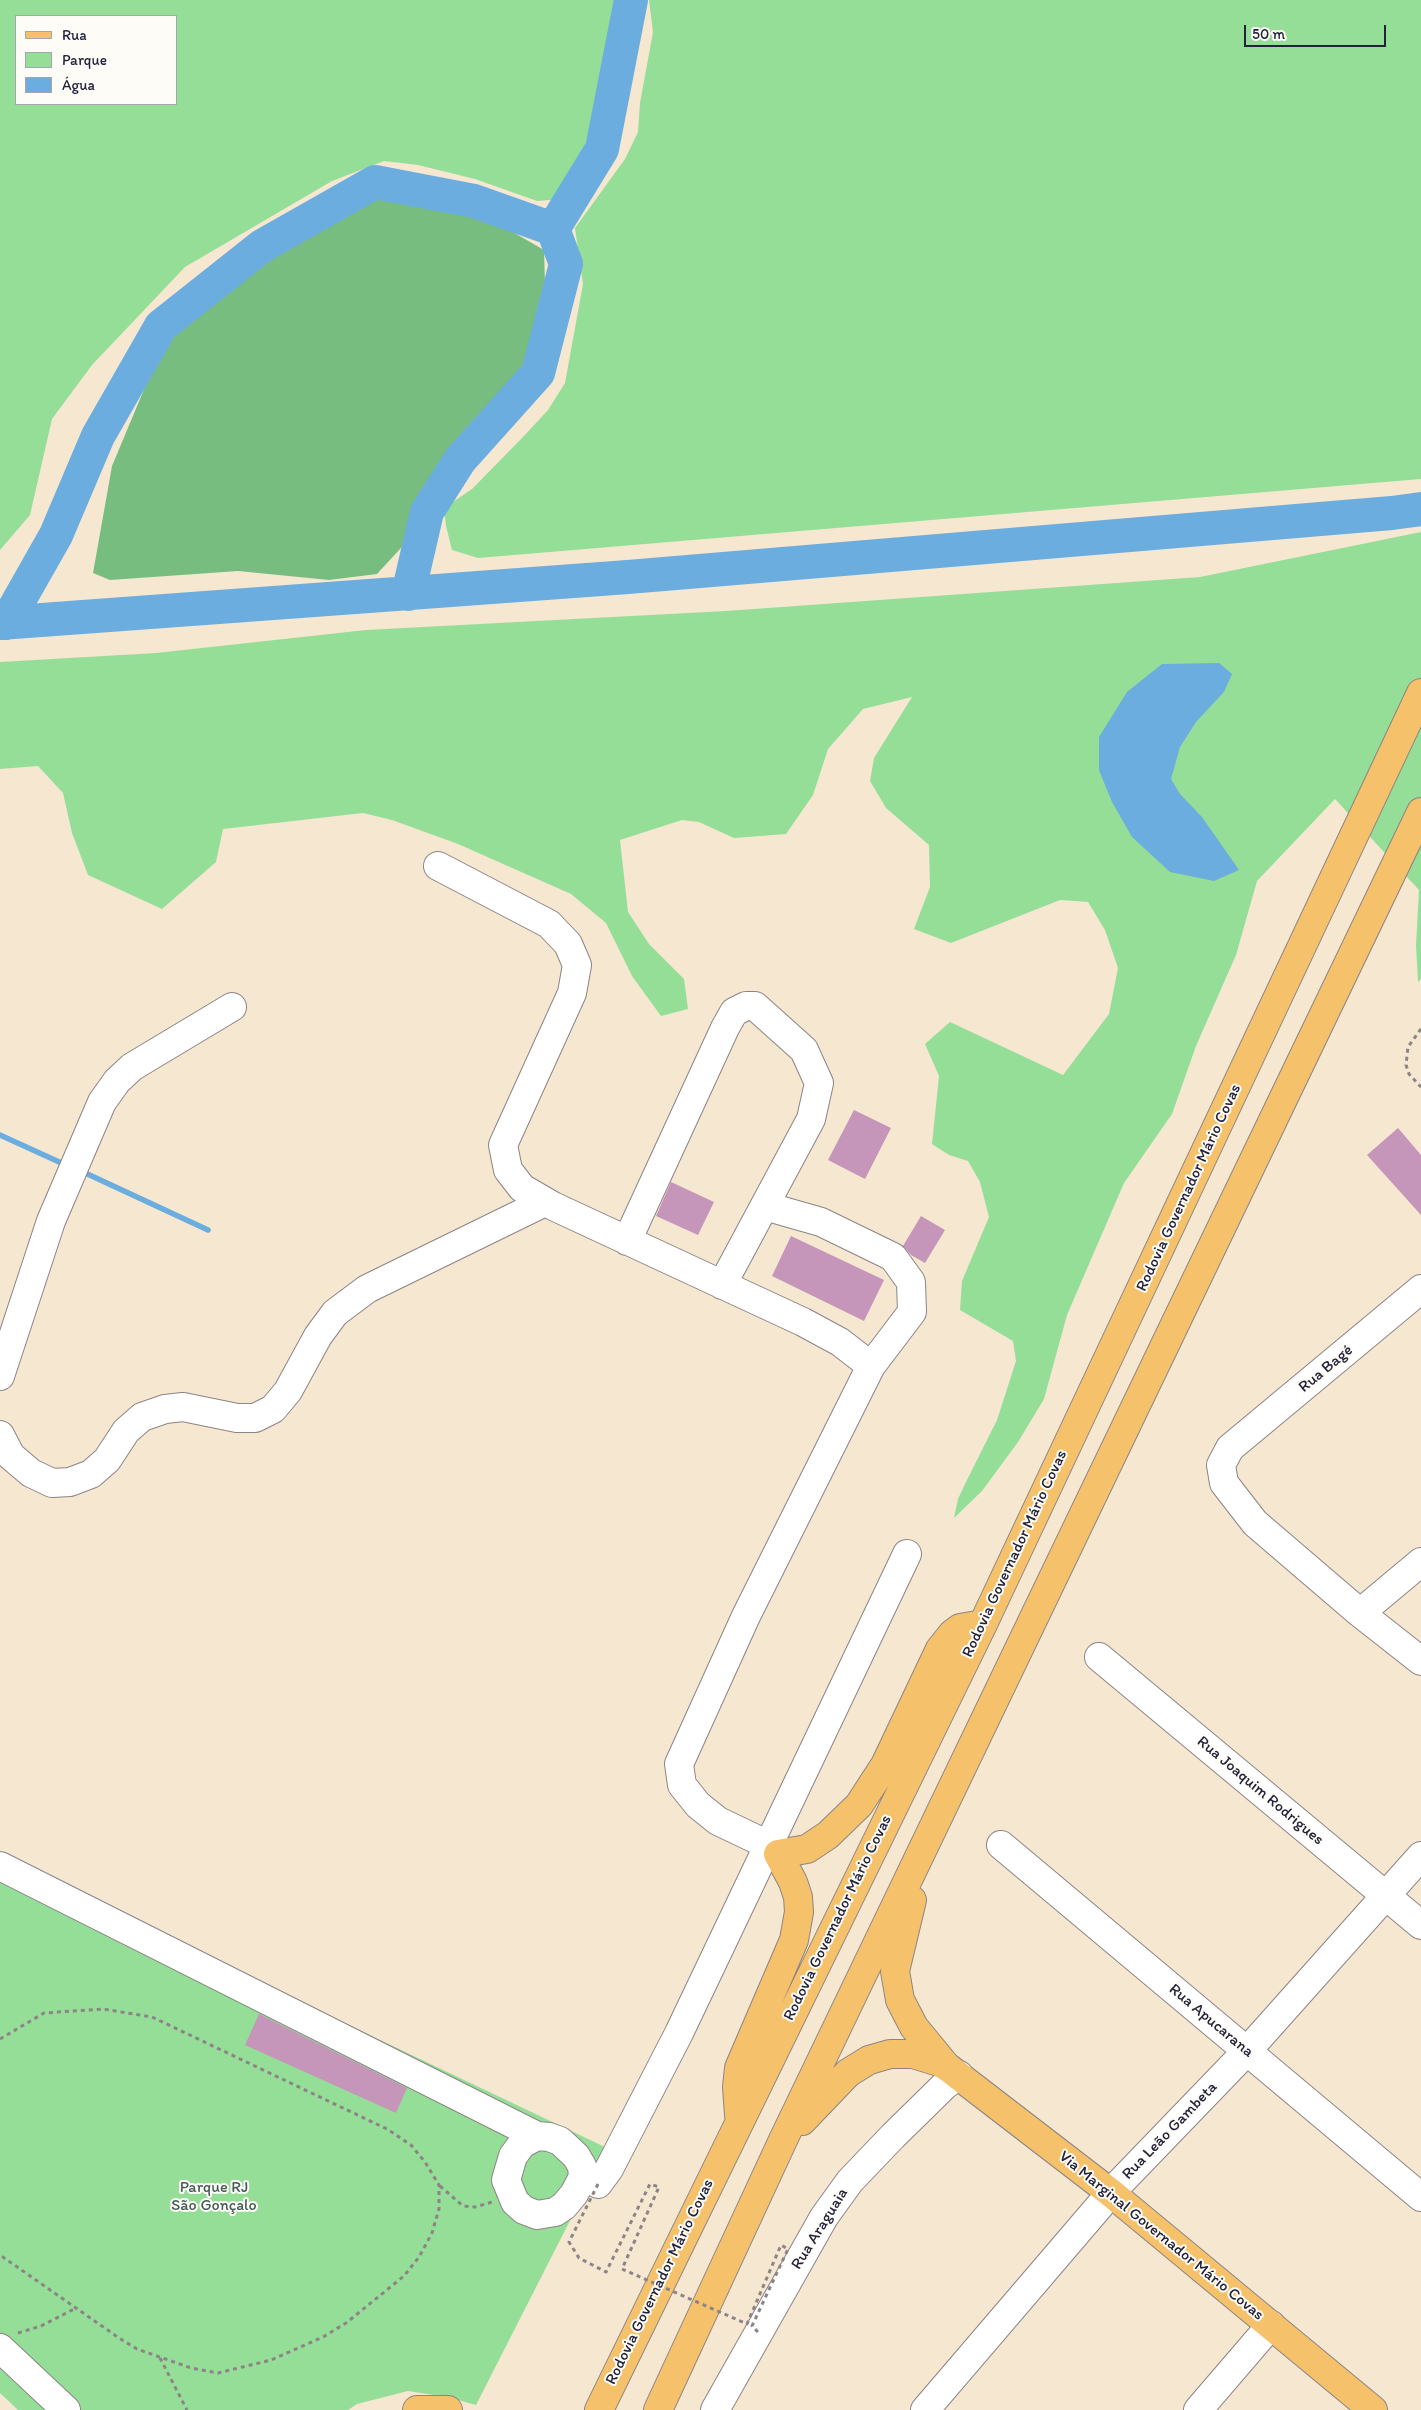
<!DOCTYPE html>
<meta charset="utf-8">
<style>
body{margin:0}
#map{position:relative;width:1421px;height:2410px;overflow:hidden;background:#f6e7d1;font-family:Itim,sans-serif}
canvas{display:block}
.legend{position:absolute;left:15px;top:15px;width:162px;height:90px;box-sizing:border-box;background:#fdfcf7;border:1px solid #a5a5ac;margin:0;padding:6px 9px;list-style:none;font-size:15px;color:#22223b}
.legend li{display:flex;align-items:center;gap:10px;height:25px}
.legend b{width:25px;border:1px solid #a5a5ac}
.scale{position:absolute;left:1244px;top:25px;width:142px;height:22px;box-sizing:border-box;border:2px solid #22223b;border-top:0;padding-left:6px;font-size:15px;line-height:18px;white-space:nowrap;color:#22223b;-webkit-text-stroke:4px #fdfcf7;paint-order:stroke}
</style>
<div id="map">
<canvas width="1421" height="2410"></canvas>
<ul class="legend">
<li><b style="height:6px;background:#f6c16b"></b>Rua</li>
<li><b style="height:14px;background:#95de98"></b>Parque</li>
<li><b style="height:14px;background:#6baddf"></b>Água</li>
</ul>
<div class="scale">50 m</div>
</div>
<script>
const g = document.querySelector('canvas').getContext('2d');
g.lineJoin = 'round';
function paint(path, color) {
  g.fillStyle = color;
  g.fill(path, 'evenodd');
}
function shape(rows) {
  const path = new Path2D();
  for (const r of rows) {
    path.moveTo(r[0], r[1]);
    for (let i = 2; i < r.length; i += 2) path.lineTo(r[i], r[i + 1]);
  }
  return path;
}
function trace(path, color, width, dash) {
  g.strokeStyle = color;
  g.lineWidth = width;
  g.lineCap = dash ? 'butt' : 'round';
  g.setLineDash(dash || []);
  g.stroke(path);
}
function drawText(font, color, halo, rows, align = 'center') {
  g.font = font + ' Itim,sans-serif';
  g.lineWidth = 4;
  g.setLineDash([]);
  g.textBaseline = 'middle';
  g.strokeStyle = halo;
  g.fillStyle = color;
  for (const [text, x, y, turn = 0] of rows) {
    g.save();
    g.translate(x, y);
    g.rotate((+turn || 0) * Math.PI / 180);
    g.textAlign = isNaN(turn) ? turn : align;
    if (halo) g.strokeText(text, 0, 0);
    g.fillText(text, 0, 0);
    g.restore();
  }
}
paint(shape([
 [0,0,622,0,595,139,562,199,537,201,475,179,418,165,384,161,332,181,185,267,92,365,52,419,30,515,0,550],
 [16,16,176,16,176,104,16,104],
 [649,0,1421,0,1421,479,478,558,452,550,446,526,444,508,472,489,523,437,548,410,565,383,583,284,575,228,625,159,638,132,640,103,653,32],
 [1421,532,1421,979,1418,982,1416,945,1419,890,1335,799,1257,881,1236,955,1196,1046,1172,1114,1124,1183,1067,1315,1044,1399,1018,1442,982,1491,954,1518,958,1499,965,1484,997,1420,1016,1361,1013,1341,960,1310,962,1281,989,1217,980,1182,968,1161,949,1155,932,1144,939,1076,925,1044,950,1022,1063,1075,1109,1014,1118,968,1105,930,1088,902,1060,900,951,943,914,929,930,887,929,845,886,808,870,781,874,758,912,697,863,709,828,749,813,795,786,834,734,838,699,822,682,820,620,840,628,912,649,944,684,979,688,1009,661,1016,632,976,606,923,571,894,458,844,392,820,363,813,223,829,216,862,162,909,88,875,72,833,63,793,38,766,0,769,0,662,156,653,366,630,726,611,1200,577],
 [0,1859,607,2148,476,2405,447,2397,408,2391,357,2404,348,2410,18,2410,0,2393]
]), '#95de98');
paint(shape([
 [400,196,458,208,511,231,544,250,545,285,529,367,504,398,450,450,423,493,412,536,377,574,329,580,238,571,110,580,93,573,112,466,158,356,189,318,254,263,352,201]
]), '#78bd80');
paint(shape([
 [1219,663,1232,674,1224,692,1196,722,1180,747,1171,779,1180,794,1202,817,1239,870,1214,881,1170,872,1132,837,1112,802,1099,770,1099,737,1127,692,1162,664]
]), '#6baddf');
trace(shape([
 [0,1135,68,1166],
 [81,1171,208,1230]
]), '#6baddf', 5.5);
trace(shape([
 [408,594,427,512,460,460,538,373,566,264,553,229,602,149,631,0],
 [0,623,628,577,1392,513,1421,509],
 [6,623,56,535,98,436,161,326,262,246,375,182,474,201,553,229]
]), '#6baddf', 34);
paint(shape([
 [854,1110,891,1128,865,1179,828,1160],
 [1398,1128,1421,1155,1421,1215,1367,1155],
 [671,1182,714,1202,698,1235,656,1216],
 [921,1216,945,1230,925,1263,911,1255,903,1246],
 [791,1236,884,1280,864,1321,772,1276],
 [259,2014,407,2088,396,2113,245,2045]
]), '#c596ba');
const minor = shape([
 [438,866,549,924,568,944,577,965,572,993,503,1145,508,1170,522,1188,553,1206,803,1322,840,1342,871,1366,746,1616,679,1764,682,1785,698,1805,718,1821,760,1841,778,1854],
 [765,1206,821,1222,893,1257,911,1282,912,1312,871,1366],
 [627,1241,725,1028,734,1012,746,1006,755,1006,804,1050,819,1083,811,1119,722,1285],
 [1421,1289,1230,1448,1221,1465,1224,1483,1255,1523,1360,1613,1421,1661],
 [0,1376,51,1221,102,1102,117,1081,132,1067,232,1007],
 [0,1435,11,1456,31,1473,52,1483,70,1482,91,1474,107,1460,126,1431,142,1417,165,1409,183,1407,237,1418,255,1418,273,1409,288,1391,318,1336,335,1313,367,1289,545,1202],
 [1360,1613,1421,1562],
 [1099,1657,1421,1925],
 [1001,1845,1421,2197],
 [0,1866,537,2136,549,2137,560,2141,576,2156,582,2166,583,2177,574,2194,564,2206,555,2212,537,2215,524,2210,515,2202,506,2180,513,2156,522,2144,537,2136],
 [598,2184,609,2169,679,2033,907,1554],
 [0,2348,66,2410],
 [715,2410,824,2217,850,2181,893,2136,945,2085,959,2075],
 [925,2410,1115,2188,1247,2051,1421,1856],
 [1198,2410,1271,2325]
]);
const major = shape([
 [946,2066,1111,2193,1373,2410],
 [417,2410,448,2410]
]);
const highway = shape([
 [912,1900,895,1971,900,2000,914,2027,946,2066],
 [739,2115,737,2087,739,2068,794,1940,799,1912,798,1897,793,1882,778,1854,807,1849,828,1835,859,1805,885,1765,940,1649,952,1634,960,1628,983,1624],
 [802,2121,848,2073,869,2060,890,2054,913,2054,939,2062,946,2066],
 [599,2410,983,1624,1421,693],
 [658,2410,783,2140,1421,812]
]);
trace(minor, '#8c8486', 30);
trace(major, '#8c8486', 30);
trace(highway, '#8c8486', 30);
trace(shape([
 [1421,1029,1408,1047,1406,1065,1409,1074,1421,1087],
 [0,2039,44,2013,103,2009,152,2017,387,2129,411,2145,425,2162,439,2185,439,2209,432,2233,419,2257,404,2276,346,2323,323,2337,271,2360,218,2373,191,2368,137,2349,119,2338,0,2255],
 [440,2186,463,2206,475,2207,492,2202],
 [18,2333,41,2326,76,2308],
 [160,2358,187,2410]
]), '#8c8486', 3, [4, 4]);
trace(minor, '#fff', 28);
trace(major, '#f6c16b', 28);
trace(highway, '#f6c16b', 28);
trace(shape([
 [598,2184,569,2242,579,2258,606,2272,650,2184,659,2187,622,2269,747,2324,781,2245,788,2249,752,2326,758,2332]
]), '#8c8486', 3, [4, 4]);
drawText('16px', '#22223b', '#fdfcf7', [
 ["Rodovia Governador Mário Covas",1189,1188,-65],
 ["Rua Bagé",1326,1369,-40],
 ["Rodovia Governador Mário Covas",1015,1554,-65],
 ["Rua Joaquim Rodrigues",1260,1791,40],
 ["Rodovia Governador Mário Covas",838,1918,-64],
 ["Rua Apucarana",1211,2021,40],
 ["Rua Leão Gambeta",1170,2131,-46],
 ["Rua Araguaia",820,2229,-58],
 ["Via Marginal Governador Mário Covas",1161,2236,39],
 ["Rodovia Governador Mário Covas",660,2282,-64]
]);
drawText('16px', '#445a57', '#fdfcf7', [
 ["Parque RJ",214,2188],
 ["São Gonçalo",214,2206]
]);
</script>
